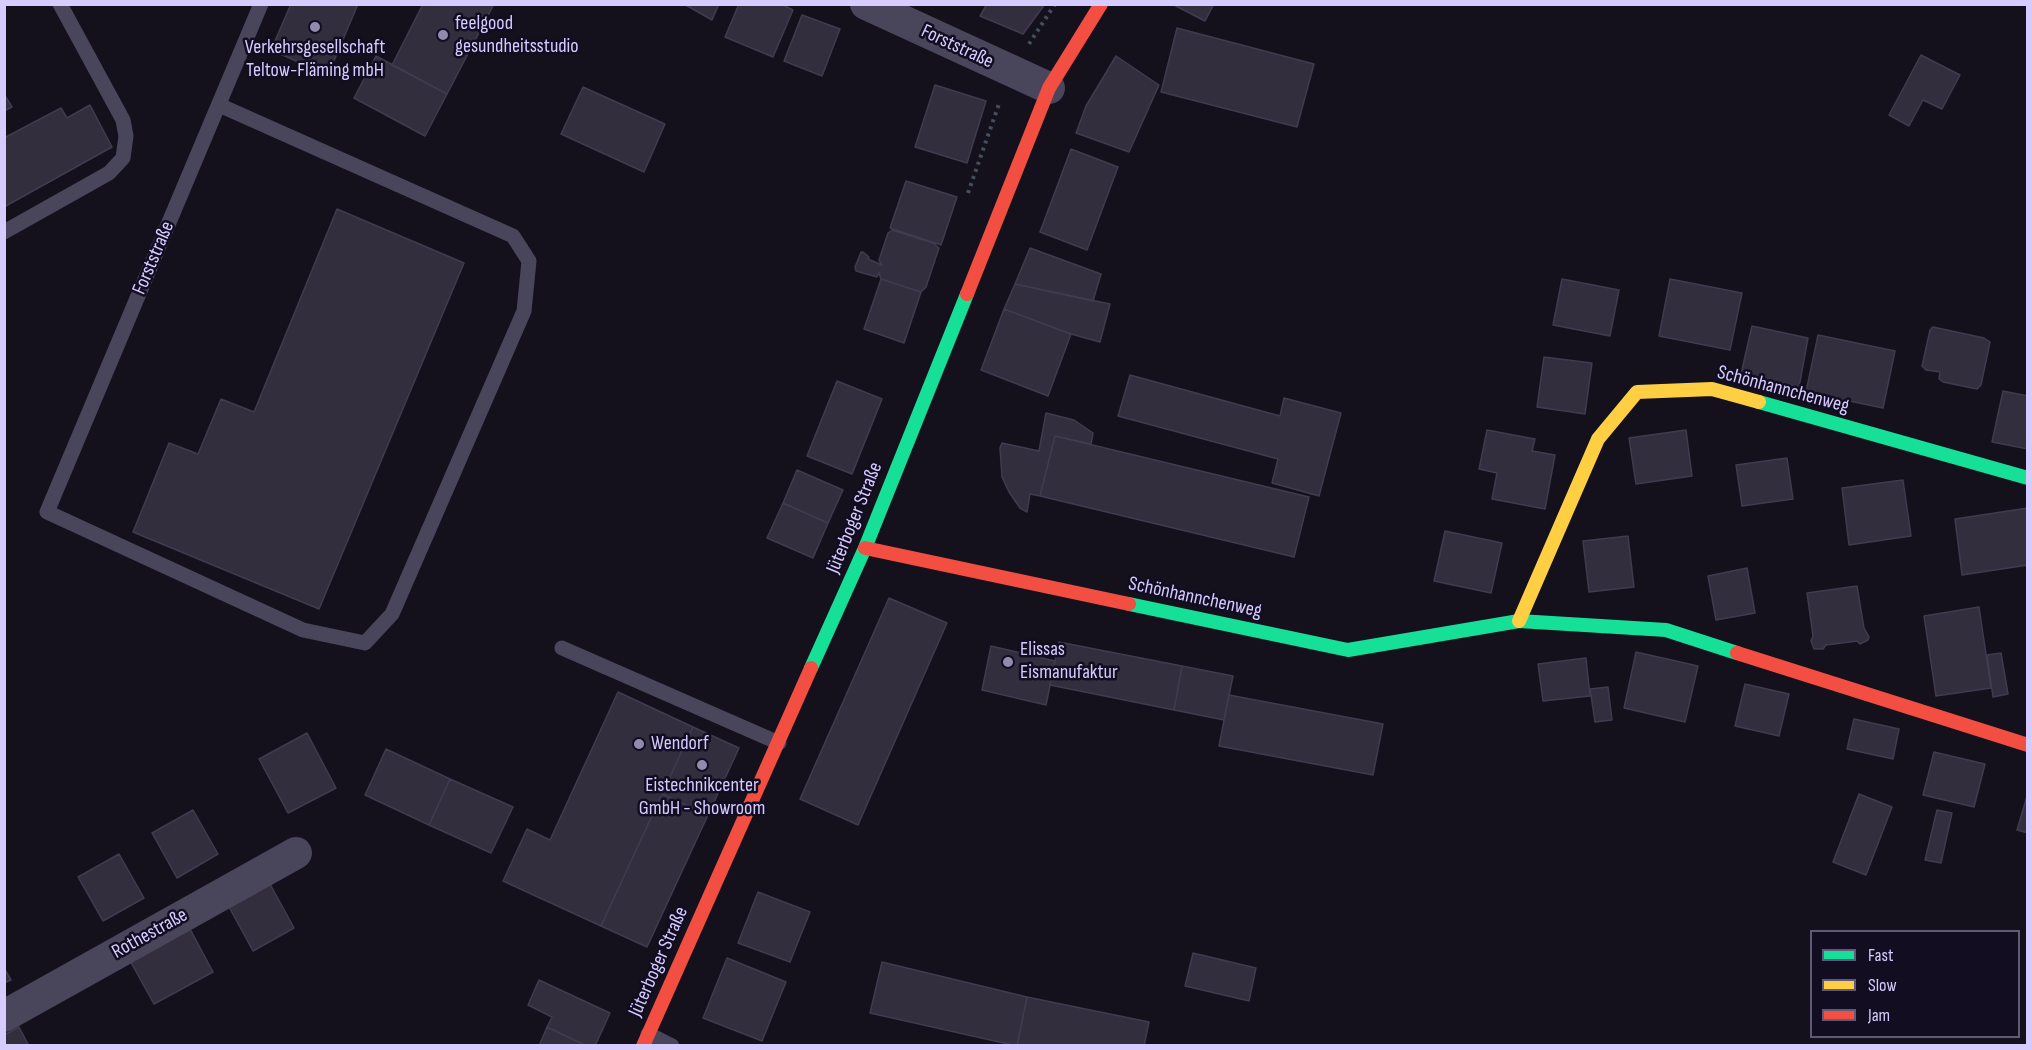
<!DOCTYPE html>
<meta charset="utf-8">
<style>
body{margin:0}
#map{position:relative;width:2032px;height:1050px;overflow:hidden;background:#14111c;font-family:"Sofia Sans Condensed",sans-serif}
canvas{display:block}
.frame{position:absolute;inset:0;border:6px solid #d6ccff;pointer-events:none}
.legend{position:absolute;left:1810px;top:930px;width:210px;height:108px;box-sizing:border-box;background:#120d20;border:2px solid #605979;margin:0;padding:8px 10px;list-style:none;font-size:18px;color:#d6ccff}
.legend li{display:flex;align-items:center;gap:12px;height:30px}
.legend b{width:30px;border:2px solid #605979}
</style>
<div id="map">
<canvas width="2032" height="1050"></canvas>
<div class="frame"></div>
<ul class="legend">
<li><b style="height:8px;background:#16e098"></b>Fast</li>
<li><b style="height:8px;background:#ffcf43"></b>Slow</li>
<li><b style="height:8px;background:#f24e42"></b>Jam</li>
</ul>
</div>
<script>
const g = document.querySelector('canvas').getContext('2d');
g.lineJoin = 'round';
function paint(path, color) {
  g.fillStyle = color;
  g.fill(path, 'evenodd');
}
function shape(rows) {
  const path = new Path2D();
  for (const r of rows) {
    path.moveTo(r[0], r[1]);
    for (let i = 2; i < r.length; i += 2) path.lineTo(r[i], r[i + 1]);
  }
  return path;
}
function trace(path, color, width, dash) {
  g.strokeStyle = color;
  g.lineWidth = width;
  g.lineCap = dash ? 'butt' : 'round';
  g.setLineDash(dash || []);
  g.stroke(path);
}
function drawText(font, color, halo, rows, align = 'center') {
  g.font = font + ' "Sofia Sans Condensed",sans-serif';
  g.lineWidth = 5;
  g.setLineDash([]);
  g.textBaseline = 'middle';
  g.strokeStyle = halo;
  g.fillStyle = color;
  for (const [text, x, y, turn = 0] of rows) {
    g.save();
    g.translate(x, y);
    g.rotate((+turn || 0) * Math.PI / 180);
    g.textAlign = isNaN(turn) ? turn : align;
    if (halo) g.strokeText(text, 0, 0);
    g.fillText(text, 0, 0);
    g.restore();
  }
}
const building = shape([
 [291,4,358,4,328,75,271,50,291,4],
 [423,4,494,4,447,94,392,65,423,4],
 [684,4,719,4,712,20,684,4],
 [739,4,781,4,793,10,773,57,725,37,739,4],
 [987,4,1045,4,1023,34,980,16,987,4],
 [1172,4,1214,4,1205,21,1172,4],
 [802,15,840,29,822,76,784,61,802,15],
 [1177,28,1314,64,1297,127,1161,92,1177,28],
 [1921,55,1960,75,1942,109,1923,100,1909,126,1889,115,1921,55],
 [376,56,447,94,425,136,354,98,376,56],
 [1116,56,1159,85,1129,152,1076,133,1086,106,1116,56],
 [935,85,986,101,967,163,915,147,935,85],
 [583,87,665,124,644,172,561,134,583,87],
 [4,94,12,107,4,111,4,94],
 [90,105,112,147,4,207,4,138,61,108,67,118,90,105],
 [1071,149,1118,167,1087,250,1040,232,1071,149],
 [906,181,957,197,941,245,890,228,906,181],
 [337,209,464,263,319,609,133,532,169,443,198,454,221,399,254,412,337,209],
 [892,230,933,243,939,248,926,287,921,292,881,279,879,273,877,277,856,271,855,267,861,252,863,252,869,257,868,259,882,265,879,260,888,233,892,230],
 [1030,248,1101,274,1093,301,1015,284,1030,248],
 [881,279,921,292,904,343,864,329,881,279],
 [1562,279,1619,290,1610,336,1553,325,1562,279],
 [1670,279,1742,293,1730,350,1659,336,1670,279],
 [1015,284,1110,304,1100,342,1071,334,1004,309,1015,284],
 [1004,309,1071,334,1048,396,981,370,1004,309],
 [1752,326,1808,338,1799,387,1741,374,1752,326],
 [1933,327,1984,338,1990,342,1981,385,1977,389,1943,382,1939,379,1940,372,1926,370,1922,366,1930,330,1933,327],
 [1818,335,1895,351,1883,408,1806,392,1818,335],
 [1544,357,1592,363,1585,414,1537,407,1544,357],
 [1130,375,1280,416,1284,398,1341,413,1319,496,1272,483,1278,459,1118,416,1130,375],
 [837,381,882,399,852,474,807,456,837,381],
 [2003,391,2028,396,2028,449,1992,442,2003,391],
 [1046,413,1074,420,1093,433,1091,444,1055,436,1040,496,1030,494,1027,512,1020,508,1009,492,1002,477,1000,448,1002,443,1039,451,1046,413],
 [1487,430,1535,439,1532,451,1555,455,1545,509,1492,499,1497,473,1479,469,1487,430],
 [1686,430,1692,476,1636,484,1629,438,1686,430],
 [1055,436,1309,497,1294,557,1040,496,1055,436],
 [1787,458,1793,499,1742,506,1736,465,1787,458],
 [797,470,843,490,828,523,783,503,797,470],
 [1903,480,1911,536,1849,545,1842,488,1903,480],
 [783,503,828,523,813,558,767,538,783,503],
 [2028,508,2028,565,1962,575,1955,519,2028,508],
 [1445,531,1502,543,1491,593,1434,581,1445,531],
 [1628,536,1634,587,1589,592,1583,541,1628,536],
 [1747,568,1755,613,1716,620,1708,576,1747,568],
 [1857,586,1864,628,1869,637,1868,640,1860,644,1857,641,1826,645,1823,649,1814,649,1811,641,1813,636,1807,593,1857,586],
 [889,598,947,623,858,825,800,799,889,598],
 [1979,607,1991,688,1936,696,1924,616,1979,607],
 [1059,642,1182,666,1174,710,1050,685,1059,642],
 [991,646,1055,661,1046,705,982,690,991,646],
 [1636,652,1698,666,1685,722,1624,708,1636,652],
 [2001,653,2008,694,1993,697,1987,655,2001,653],
 [1586,658,1590,696,1543,701,1538,664,1586,658],
 [1182,666,1233,676,1224,720,1174,710,1182,666],
 [1745,684,1789,694,1779,736,1735,726,1745,684],
 [1608,687,1612,720,1595,722,1590,689,1608,687],
 [618,692,693,727,601,926,503,881,527,829,550,840,618,692],
 [1229,695,1383,724,1373,775,1219,746,1229,695],
 [1854,719,1899,729,1893,759,1847,749,1854,719],
 [693,727,739,748,708,815,662,794,693,727],
 [307,733,336,788,288,813,259,759,307,733],
 [386,749,450,779,429,825,365,795,386,749],
 [1934,752,1985,764,1974,807,1923,795,1934,752],
 [450,779,513,807,491,853,429,825,450,779],
 [2028,793,2028,833,2017,830,2028,793],
 [662,794,708,815,647,947,601,926,662,794],
 [1859,794,1892,807,1866,875,1833,862,1859,794],
 [193,810,218,854,177,878,152,833,193,810],
 [1937,810,1952,813,1941,863,1925,860,1937,810],
 [119,854,144,898,103,921,78,877,119,854],
 [270,884,294,928,253,951,229,907,270,884],
 [758,892,810,912,790,962,738,943,758,892],
 [189,927,213,972,154,1004,129,959,189,927],
 [1193,953,1256,968,1249,1001,1185,986,1193,953],
 [727,958,786,982,762,1041,703,1018,727,958],
 [882,962,1027,997,1017,1046,870,1013,882,962],
 [4,968,11,980,4,983,4,968],
 [539,980,610,1013,595,1046,587,1046,547,1027,552,1017,528,1005,539,980],
 [1027,997,1149,1022,1144,1046,1017,1046,1027,997],
 [19,1027,29,1046,4,1046,4,1035,19,1027],
 [547,1027,587,1046,539,1046,547,1027]
]);
paint(building, '#322e3e');
trace(building, '#413b50', 1.5);
trace(shape([
 [1029,44,1055,4],
 [968,193,1000,101]
]), '#444e5d', 4, [3, 4.5]);
trace(shape([
 [219,105,513,236,529,261,524,311,392,614,365,643,303,630,47,512,261,4],
 [4,232,109,173,123,158,126,136,123,120,60,4],
 [562,648,779,743],
 [648,1034,672,1046]
]), '#49465c', 15);
trace(shape([
 [866,4,1049,88],
 [4,1016,296,853]
]), '#49465c', 32);
trace(shape([
 [1759,402,2028,478],
 [1129,604,1348,650,1519,621,1666,630,1737,653],
 [811,668,865,548,967,294]
]), '#16e098', 14);
trace(shape([
 [1519,621,1598,439,1637,392,1712,389,1759,402]
]), '#ffcf43', 14);
trace(shape([
 [967,294,1049,88,1101,4],
 [865,548,1129,604],
 [1737,653,2028,745],
 [643,1046,811,668]
]), '#f24e42', 14);
for (const [x, y, r, color] of [
 [315,27,6,"#928bb0"],
 [443,35,6,"#928bb0"],
 [1008,662,6,"#928bb0"],
 [639,744,6,"#928bb0"],
 [702,765,6,"#928bb0"]
]) {
  const dot = new Path2D();
  dot.arc(x, y, r, 0, 2 * Math.PI);
  g.fillStyle = color;
  g.fill(dot);
  trace(dot, '#120d20', 2);
}
drawText('20px', '#d6ccff', '#120d20', [
 ["feelgood",455,24],
 ["gesundheitsstudio",455,47],
 ["Verkehrsgesellschaft",315,48,"center"],
 ["Teltow-Fläming mbH",315,71,"center"],
 ["Elissas",1020,650],
 ["Eismanufaktur",1020,673],
 ["Wendorf",651,744],
 ["Eistechnikcenter",702,786,"center"],
 ["GmbH - Showroom",702,809,"center"]
], 'left');
drawText('20px', '#d6ccff', '#120d20', [
 ["Forststraße",957,47,25],
 ["Forststraße",154,258,-67],
 ["Schönhannchenweg",1783,390,15],
 ["Jüterboger Straße",855,518,-68],
 ["Schönhannchenweg",1195,598,12],
 ["Rothestraße",150,934,-29],
 ["Jüterboger Straße",659,962,-66]
]);
</script>
